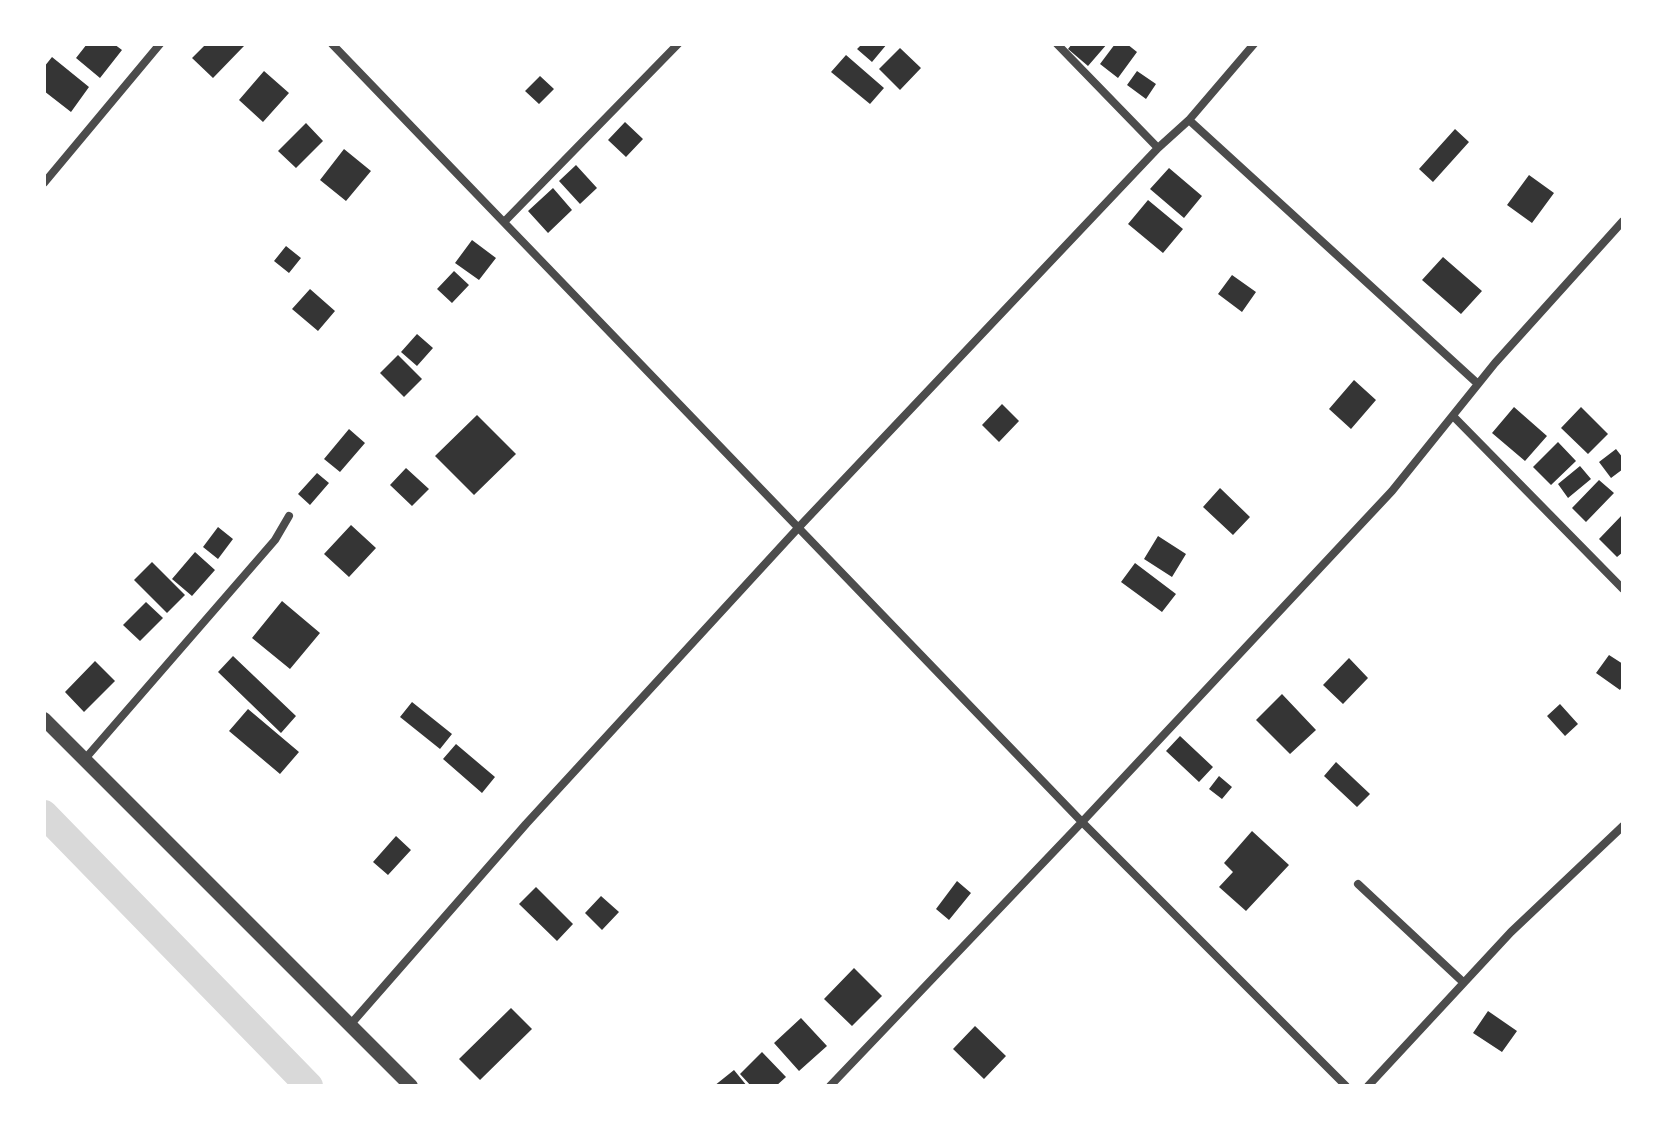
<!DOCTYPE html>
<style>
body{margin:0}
#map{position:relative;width:1667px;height:1130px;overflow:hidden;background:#fff;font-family:"Archivo Narrow",sans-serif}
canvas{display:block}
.frame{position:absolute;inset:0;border:46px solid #fff;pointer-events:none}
</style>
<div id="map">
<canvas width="1667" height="1130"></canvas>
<div class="frame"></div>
</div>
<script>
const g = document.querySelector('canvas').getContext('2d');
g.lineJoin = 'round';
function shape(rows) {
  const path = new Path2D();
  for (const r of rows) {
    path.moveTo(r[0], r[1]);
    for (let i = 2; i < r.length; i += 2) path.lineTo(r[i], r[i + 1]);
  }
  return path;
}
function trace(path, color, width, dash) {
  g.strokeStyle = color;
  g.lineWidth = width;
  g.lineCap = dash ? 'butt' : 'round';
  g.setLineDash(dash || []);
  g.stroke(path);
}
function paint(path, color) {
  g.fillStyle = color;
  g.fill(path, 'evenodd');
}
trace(shape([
 [44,814,309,1086]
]), '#d9d9d9', 28);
paint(shape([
 [87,44,114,44,122,50,100,78,76,58],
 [206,44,242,44,244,46,213,78,192,58],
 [862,44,887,44,872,62,857,49],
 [1072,44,1107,44,1088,66,1068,49],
 [1115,44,1127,44,1137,52,1118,78,1100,64],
 [900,48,921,68,900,90,879,69],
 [846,55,884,88,870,104,831,72],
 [52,57,89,87,71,112,44,91,44,67],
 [264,71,289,93,263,122,239,100],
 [1137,71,1156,84,1146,99,1127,85],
 [540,76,554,89,539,104,525,91],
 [625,122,643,139,626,157,608,140],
 [306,123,323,141,296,168,278,151],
 [1455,129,1469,142,1433,182,1419,169],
 [344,149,371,171,346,201,320,180],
 [576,165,597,188,580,204,559,181],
 [1169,168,1202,196,1184,218,1150,189],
 [1529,175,1554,193,1532,223,1507,205],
 [553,188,572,210,548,233,528,211],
 [1148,200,1183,229,1163,253,1128,224],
 [472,240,496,258,479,280,455,263],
 [286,246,301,258,289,273,274,261],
 [1443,257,1482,291,1461,314,1422,280],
 [454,271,469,285,452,303,437,289],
 [1232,275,1256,292,1242,312,1218,294],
 [310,289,335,311,318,331,292,309],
 [417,334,433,348,417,366,401,352],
 [398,355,422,379,404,397,380,373],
 [1354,380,1376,400,1351,429,1329,409],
 [1002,404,1019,421,999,442,982,425],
 [1514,407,1547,436,1525,461,1492,433],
 [1581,407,1608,434,1588,454,1561,428],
 [477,415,516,454,474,495,435,456],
 [349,429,365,443,340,472,324,459],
 [1558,442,1576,461,1551,485,1533,467],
 [1616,449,1623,458,1623,469,1611,478,1599,462],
 [1580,466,1591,479,1568,498,1558,484],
 [406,468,429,489,412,506,390,485],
 [317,473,329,483,310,505,298,494],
 [1599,480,1614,493,1586,522,1572,508],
 [1220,488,1250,517,1233,535,1203,507],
 [1623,514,1623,552,1617,557,1599,539],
 [351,525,376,548,349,577,324,554],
 [218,527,233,539,218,559,203,547],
 [1158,536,1186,554,1172,577,1144,559],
 [195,552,215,570,192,596,172,579],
 [152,562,185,595,167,613,134,580],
 [1135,563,1176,594,1162,612,1121,582],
 [282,601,320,633,290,669,252,638],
 [146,602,163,618,140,641,123,625],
 [1609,655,1623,664,1623,685,1620,690,1596,673],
 [233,656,296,716,281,733,218,672],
 [1349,658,1368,678,1343,704,1323,685],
 [95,661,115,681,84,712,65,692],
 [1282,694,1316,730,1290,754,1256,720],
 [412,702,452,734,440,749,400,717],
 [1560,704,1578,724,1565,736,1547,716],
 [248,709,299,752,280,774,229,731],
 [1180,736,1213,767,1199,782,1166,751],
 [456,744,495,777,482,793,443,759],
 [1336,762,1370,794,1357,807,1324,776],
 [1219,776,1232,787,1222,799,1209,789],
 [1252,831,1289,865,1246,911,1219,887,1233,872,1224,863],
 [396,836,411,850,388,875,373,862],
 [957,881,971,893,949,920,936,909],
 [536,887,573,924,557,941,519,904],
 [601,896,619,912,602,930,585,913],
 [854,968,882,996,852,1026,824,999],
 [511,1008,532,1029,480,1080,459,1059],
 [1488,1011,1517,1031,1502,1052,1473,1033],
 [801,1018,827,1046,799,1071,774,1043],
 [975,1026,1006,1056,984,1079,953,1049],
 [762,1052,786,1077,776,1086,751,1086,740,1074],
 [734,1070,747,1086,714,1086]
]), '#353535');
trace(shape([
 [332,44,1082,822,1346,1086],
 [1057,44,1158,148],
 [1189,120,1478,384],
 [44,183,160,44],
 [504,222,678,44],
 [1453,416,1623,589],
 [84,760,275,540,289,516],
 [1358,884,1463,982],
 [350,1025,526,824,799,527,1158,148,1189,120,1254,44],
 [830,1086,1082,822,1392,491,1495,363,1623,221],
 [1368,1086,1511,932,1623,826]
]), '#4c4c4c', 8);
trace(shape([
 [44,719,411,1086]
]), '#4c4c4c', 14);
</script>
